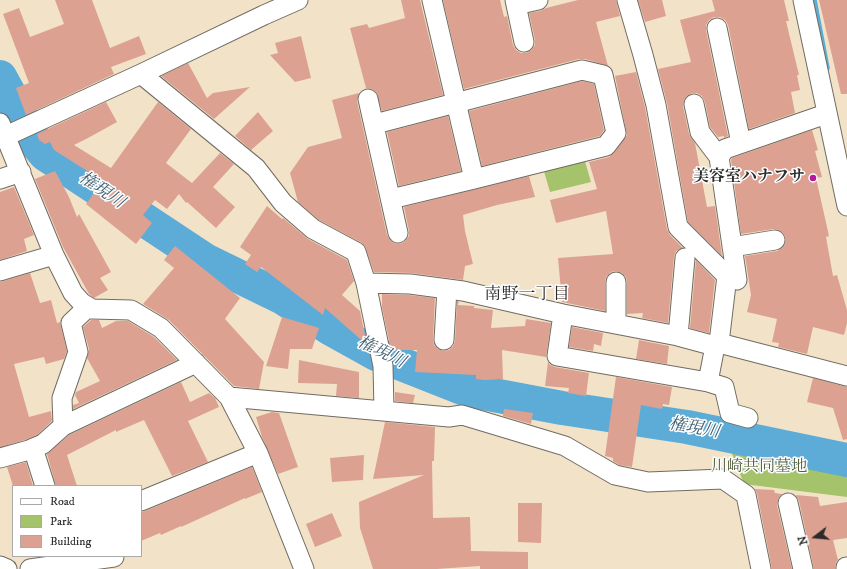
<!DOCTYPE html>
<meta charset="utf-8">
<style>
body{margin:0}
#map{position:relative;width:847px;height:569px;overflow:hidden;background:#f2e3c8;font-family:"IM FELL DW Pica",serif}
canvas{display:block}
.legend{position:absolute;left:12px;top:485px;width:130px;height:72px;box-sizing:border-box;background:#fff;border:1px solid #aaa;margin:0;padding:5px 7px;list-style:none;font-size:12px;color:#2b2b2b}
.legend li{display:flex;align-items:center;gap:8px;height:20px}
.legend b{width:20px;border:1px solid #aaa}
.north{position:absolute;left:795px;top:517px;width:40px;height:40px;-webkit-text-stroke:3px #fff;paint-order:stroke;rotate:254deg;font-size:11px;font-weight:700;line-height:16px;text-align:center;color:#2b2b2b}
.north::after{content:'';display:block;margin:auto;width:14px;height:18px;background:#2b2b2b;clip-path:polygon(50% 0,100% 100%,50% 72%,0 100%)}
</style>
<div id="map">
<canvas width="847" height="569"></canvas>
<ul class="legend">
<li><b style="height:5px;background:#fff"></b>Road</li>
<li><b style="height:11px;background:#a4c36b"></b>Park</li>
<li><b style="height:11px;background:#dda192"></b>Building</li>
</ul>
<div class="north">N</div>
</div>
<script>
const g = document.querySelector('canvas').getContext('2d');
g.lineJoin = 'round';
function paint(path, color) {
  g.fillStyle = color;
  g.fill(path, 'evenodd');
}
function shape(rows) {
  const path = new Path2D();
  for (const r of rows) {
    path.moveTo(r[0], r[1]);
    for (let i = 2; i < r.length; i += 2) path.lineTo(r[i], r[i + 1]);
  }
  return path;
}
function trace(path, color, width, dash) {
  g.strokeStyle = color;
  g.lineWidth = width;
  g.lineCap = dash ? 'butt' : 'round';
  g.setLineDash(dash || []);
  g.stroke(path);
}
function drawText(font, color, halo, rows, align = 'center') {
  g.font = font + ' "IM FELL DW Pica","Noto Serif JP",serif';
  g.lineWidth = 3;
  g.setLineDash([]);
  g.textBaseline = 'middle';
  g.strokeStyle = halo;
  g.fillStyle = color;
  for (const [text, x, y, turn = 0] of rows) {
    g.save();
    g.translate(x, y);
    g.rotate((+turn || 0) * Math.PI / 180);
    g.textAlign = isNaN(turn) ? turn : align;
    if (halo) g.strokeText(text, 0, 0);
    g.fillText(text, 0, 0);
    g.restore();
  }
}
paint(shape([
 [584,158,591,182,550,192,543,168],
 [727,441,847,470,847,497,744,484]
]), '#a4c36b');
trace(shape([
 [814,0,827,68]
]), '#5cacd7', 5.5);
trace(shape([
 [0,77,36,143,45,154,205,260,283,298,331,329,376,354,467,390,562,408,687,427,847,460]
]), '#5cacd7', 34);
paint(shape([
 [55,0,92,0,110,48,139,36,146,54,111,67,114,74,26,115,16,88,29,83,3,14,19,8,30,37,64,24],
 [401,0,420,0,443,95,382,111,376,92,372,89,366,88,350,28,367,24,369,28,405,18],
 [443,0,500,0,504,17,507,16,513,45,516,50,521,53,526,53,531,50,535,45,535,40,529,13,540,11,546,8,578,0,616,0,620,16,596,22,608,66,585,59,579,59,464,89],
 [638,0,662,0,666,16,645,22],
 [712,0,784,0,789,21,786,21,799,75,797,75,800,90,791,92,795,113,749,129,728,25,725,20,720,17,714,17,709,20,706,25,706,30,728,136,724,138,724,136,718,137,710,127,705,102,702,96,697,93,692,93,687,96,684,100,683,106,689,134,695,143,707,207,715,206,722,256,688,222,667,103,658,69,691,62,680,20,715,11],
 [819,0,847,0,847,94,841,94],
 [301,36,311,78,295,82,270,55,278,53,275,43],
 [188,63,207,98,213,93,250,87,214,119,161,76],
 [636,72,645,107,667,229,670,235,683,248,676,251,674,257,668,323,642,318,643,313,627,314,627,282,626,277,622,273,616,271,611,272,606,277,605,282,605,311,562,302,558,258,613,254,606,211,556,223,550,200,597,189,589,162,609,157,614,153,627,135,615,76],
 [582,81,594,84,604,130,600,136,482,166,469,111],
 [359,93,357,101,387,235,390,240,394,243,400,244,405,241,409,236,409,231,404,207,529,176,535,197,497,205,463,215,465,231,473,264,465,266,463,280,411,273,374,272,366,249,362,243,319,220,298,202,290,173,308,147,342,138,332,100],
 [106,102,117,122,88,138,74,145,111,168,158,102,191,129,166,163,192,183,220,153,234,164,213,187,235,207,216,228,187,202,186,203,179,194,167,209,155,200,143,215,152,223,136,244,86,204,103,181,54,150,50,142,45,144,39,140,37,134],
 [258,112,273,131,251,150,235,136],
 [448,116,461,171,399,186,387,132],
 [812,130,818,150,815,151,822,177,816,178,829,236,826,237,833,276,837,275,847,310,847,323,844,335,813,327,807,354,778,347,779,343,772,342,777,319,747,312,751,295,745,256,777,251,782,248,785,244,786,239,783,233,779,230,774,229,741,234,731,160,732,158],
 [55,171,69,197,77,217,79,214,111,272,100,278,108,290,94,298,89,294,63,247,35,179],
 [14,187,34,235,24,239,27,251,0,260,0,192],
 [267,206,282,219,283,218,308,239,347,260,354,281,342,295,360,311,367,345,325,308,323,315,261,267,257,272,245,264,251,255,240,247],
 [175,246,240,298,225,319,264,362,259,389,234,386,169,320,143,304,174,268,164,260],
 [696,260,715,280,709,333,690,328],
 [30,273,40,303,51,300,57,323,60,322,67,351,64,359,46,364,44,357,14,364,29,417,51,411,52,421,37,435,25,440,0,447,0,282],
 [382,294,409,295,435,298,433,340,434,345,438,349,443,351,449,350,453,346,455,341,457,301,459,302,458,305,474,306,474,308,493,310,491,328,525,326,526,319,551,323,546,357,502,350,503,379,484,380,476,379,476,375,415,372,417,350,391,350,382,307],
 [282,317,319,328,312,349,290,349,288,369,266,366],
 [91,320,99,320,102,328,116,321,128,321,154,337,177,360,73,409,73,405,79,403,75,395,76,392,100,381,87,358,89,349,83,327],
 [572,327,603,333,601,346,594,344,593,351,569,347],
 [639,340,669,346,667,364,636,359],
 [299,360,359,372,359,398,336,396,337,384,298,383],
 [548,362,550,365,555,367,589,373,586,396,568,393,569,388,545,386],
 [616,377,672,387,669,405,663,404,662,409,641,405,632,467,619,465,613,461,613,458,605,456],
 [813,378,847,387,847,439,843,440,833,408,807,402],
 [181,382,190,402,209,393,215,398,219,407,188,421,208,462,172,476,144,420,116,432,116,430,67,455,77,486,56,486,47,454,69,435],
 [395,392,415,395,413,403,395,401],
 [504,409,533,413,531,424,503,416],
 [272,412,279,413,298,467,278,474,262,437,256,417],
 [385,422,435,427,434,461,432,461,433,518,470,517,471,551,528,552,528,569,480,569,480,566,437,569,373,569,360,528,359,502,424,475,373,479],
 [364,455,363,480,332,482,330,458],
 [26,462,33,486,13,486,7,467],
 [252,467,262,492,245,499,245,498,181,527,181,526,161,535,160,533,141,541,141,512,145,511],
 [754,489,774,490,775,493,782,494,778,499,777,505,792,569,772,569,757,493],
 [796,495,818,497,820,506,847,502,847,538,833,540,838,560,836,562,835,569,814,569,799,501],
 [518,503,542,503,541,543,518,542],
 [332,513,342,536,315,547,306,524]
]), '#dda192');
const minor = shape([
 [432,0,474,179],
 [515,0,524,42],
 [627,0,643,55,656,105,678,227,727,276,719,343,715,346,708,382],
 [803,0,847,206],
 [516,5,538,0],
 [717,28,741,143],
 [141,74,256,168,283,203,313,229,356,252,366,283,410,284,463,291,563,314,678,336,715,346],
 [368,99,398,233],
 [694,104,700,132,719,157],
 [0,123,54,255,73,293,82,303,92,309,131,310,161,328,229,397,258,453,304,569],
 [375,124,582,70,603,75,616,133,606,146,474,179,391,199],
 [6,136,141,74,264,15,298,0],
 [0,179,21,172],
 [732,247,775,240],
 [0,271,54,255],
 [737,280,719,157,725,149,826,114],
 [366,283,383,366,384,410],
 [563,314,557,356,708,382,724,387,730,413,748,418],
 [616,324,616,282],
 [678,336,685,258],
 [444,340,447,289],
 [719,343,847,376],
 [229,397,449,417,462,415,565,446,615,475,648,482,723,479,746,495,761,569],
 [63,426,62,398,78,352,71,323,88,307],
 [33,448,45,486],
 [0,458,29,450,43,444,63,426,196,363],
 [141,501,258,453],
 [788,503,803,569],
 [0,566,7,569],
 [846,567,846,569],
 [30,569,114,557]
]);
trace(minor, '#716b62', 21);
trace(minor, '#fff', 19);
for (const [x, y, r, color] of [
 [813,178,4,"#b5179e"]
]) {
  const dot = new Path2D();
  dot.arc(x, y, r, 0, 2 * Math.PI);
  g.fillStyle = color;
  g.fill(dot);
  trace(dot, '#fff', 1.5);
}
drawText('bold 16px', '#2b2b2b', '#fff', [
 ["美容室ハナフサ",805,178]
], 'right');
drawText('16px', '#556041', '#fff', [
 ["川崎共同墓地",759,468]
]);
drawText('italic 17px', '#3f5f70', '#fff', [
 ["権現川",101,191,34],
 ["権現川",381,353,26],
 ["権現川",694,429,10]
]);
drawText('17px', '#2b2b2b', '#fff', [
 ["南野一丁目",527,295]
]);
</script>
